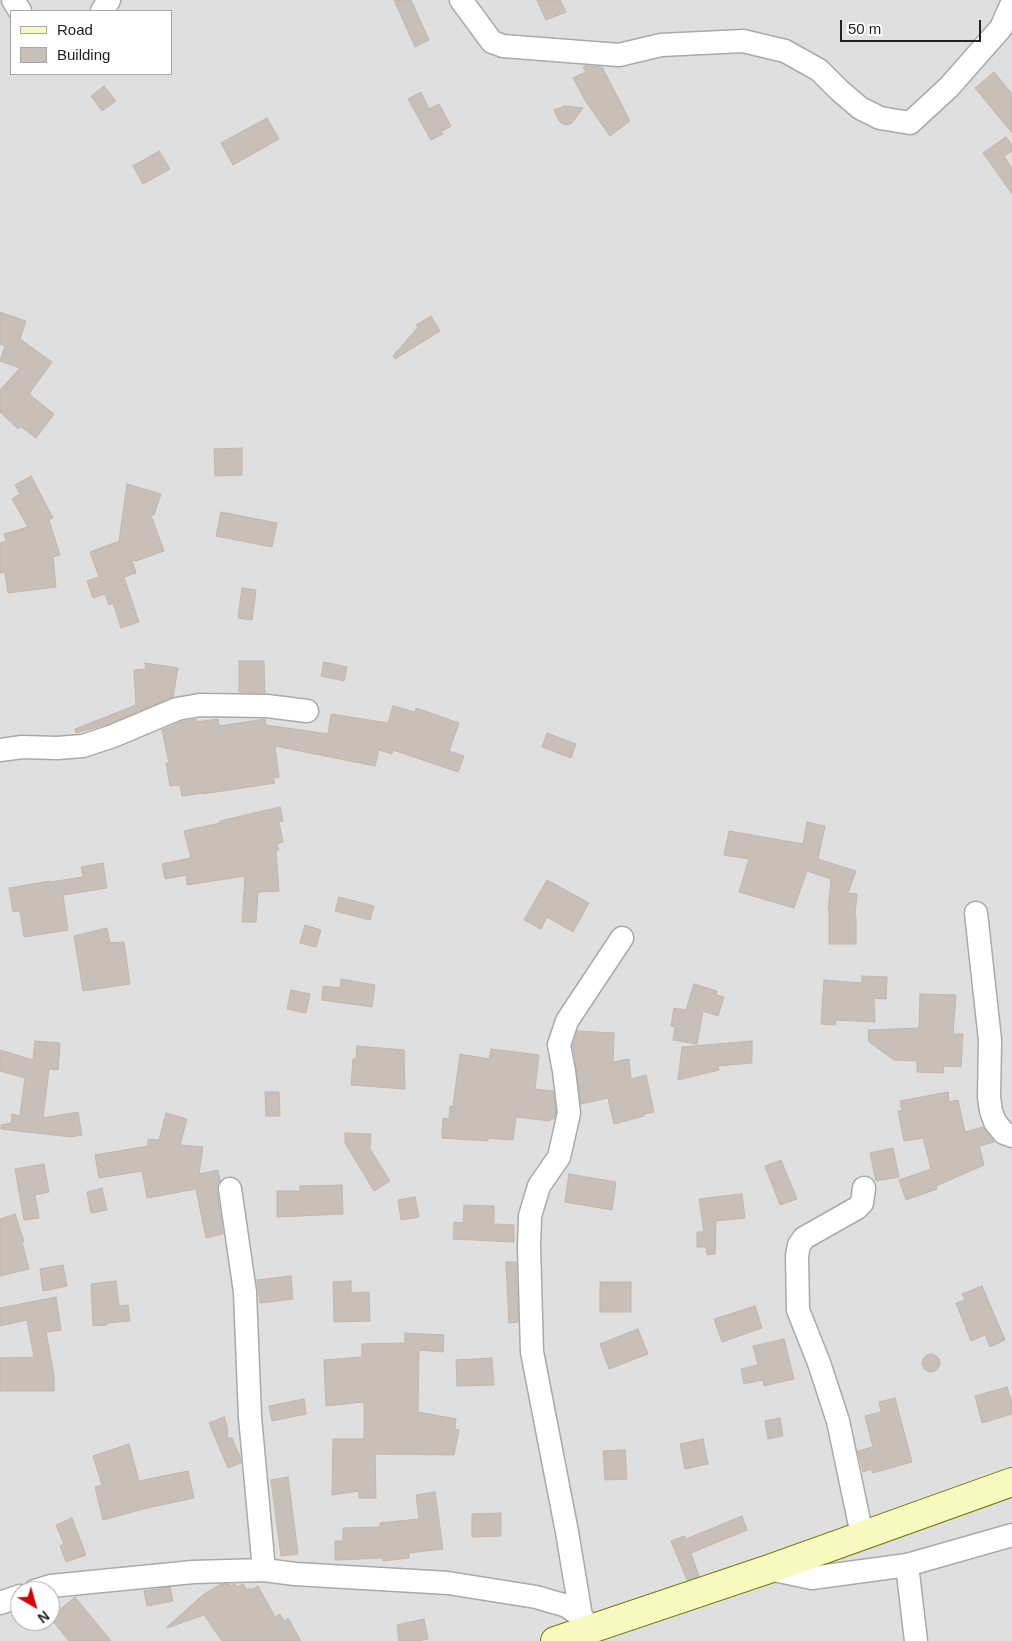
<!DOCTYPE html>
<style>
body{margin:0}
#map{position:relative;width:1012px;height:1641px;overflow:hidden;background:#f2efe9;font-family:Helvetica,sans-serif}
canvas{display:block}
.legend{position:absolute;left:10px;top:10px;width:162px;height:65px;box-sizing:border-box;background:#fff;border:1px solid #a7a7a7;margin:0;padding:6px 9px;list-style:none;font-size:15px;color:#222}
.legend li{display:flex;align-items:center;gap:10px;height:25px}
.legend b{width:25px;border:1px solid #a7a7a7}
.north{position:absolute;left:10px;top:1581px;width:50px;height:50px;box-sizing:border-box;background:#fff;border:1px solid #a7a7a7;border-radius:50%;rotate:142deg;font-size:14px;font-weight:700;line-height:20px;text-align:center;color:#222}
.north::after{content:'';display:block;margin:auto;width:18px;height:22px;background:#d40000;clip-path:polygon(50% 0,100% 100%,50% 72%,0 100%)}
.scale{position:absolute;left:840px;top:20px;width:141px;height:22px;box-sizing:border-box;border:2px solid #222;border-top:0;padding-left:6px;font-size:15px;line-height:18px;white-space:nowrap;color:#222;-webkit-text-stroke:4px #fff;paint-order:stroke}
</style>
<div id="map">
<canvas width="1012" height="1641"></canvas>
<ul class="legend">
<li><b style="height:6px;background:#f7fabf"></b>Road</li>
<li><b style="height:14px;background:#c7bfb8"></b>Building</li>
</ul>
<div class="north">N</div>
<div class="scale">50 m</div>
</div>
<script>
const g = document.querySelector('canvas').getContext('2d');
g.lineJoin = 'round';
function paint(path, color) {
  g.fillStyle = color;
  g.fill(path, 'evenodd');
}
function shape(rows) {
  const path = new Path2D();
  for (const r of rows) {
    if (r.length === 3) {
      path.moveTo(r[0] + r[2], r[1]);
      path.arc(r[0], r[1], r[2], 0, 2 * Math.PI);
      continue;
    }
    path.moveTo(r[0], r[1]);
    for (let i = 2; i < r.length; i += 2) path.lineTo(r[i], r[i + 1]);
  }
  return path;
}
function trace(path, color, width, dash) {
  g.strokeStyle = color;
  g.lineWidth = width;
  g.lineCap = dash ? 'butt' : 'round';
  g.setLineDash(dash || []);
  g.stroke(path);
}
paint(shape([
 [0,0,1012,0,1012,1641,0,1641],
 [11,11,171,11,171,74,11,74],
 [20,1591,50,1591,50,1621,20,1621]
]), '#e0dfdf');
const building = shape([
 [394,0,411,0,429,40,415,47,394,0],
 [537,0,560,0,566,12,546,20,537,0],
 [587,66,602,67,630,121,610,136,586,102,573,78,586,72,583,67,587,66],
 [994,72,1012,94,1012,133,975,88,994,72],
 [104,86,116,101,102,111,91,96,104,86],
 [421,92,429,109,439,104,451,126,441,132,443,134,431,140,408,99,421,92],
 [565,106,583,108,572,123,568,125,563,124,559,121,554,110,565,106],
 [267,118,279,139,233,165,221,143,267,118],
 [1006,137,1012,145,1012,151,1004,156,1012,168,1012,194,983,153,1006,137],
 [159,151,170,169,143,184,133,166,159,151],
 [0,312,26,321,20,339,52,362,29,394,54,414,36,438,20,426,18,429,0,412,0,390,20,368,0,361,5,346,0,344,0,312],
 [431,316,440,331,395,359,393,356,418,327,416,325,431,316],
 [242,448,242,475,215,476,214,449,242,448],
 [31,476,53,518,49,520,60,555,53,557,56,587,8,593,5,572,0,573,0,543,6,541,4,534,28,527,12,499,20,494,15,485,31,476],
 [127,484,161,494,154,515,151,515,164,551,136,561,132,560,136,573,124,577,139,622,121,628,113,603,109,605,105,594,93,598,87,581,99,577,90,552,119,541,127,484],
 [221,512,277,523,272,547,216,536,221,512],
 [242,588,256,590,252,620,238,618,242,588],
 [239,661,264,661,265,693,239,692,239,661],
 [324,662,347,667,344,681,321,676,324,662],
 [145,663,178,668,173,697,108,724,76,733,75,729,136,705,134,670,146,669,145,663],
 [393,706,415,712,416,708,459,723,449,751,464,756,458,772,393,750,392,754,379,750,375,766,275,746,279,777,273,778,275,783,203,794,203,793,182,796,180,785,170,786,166,763,169,763,162,730,181,722,196,719,196,722,218,719,219,726,265,719,266,725,328,734,331,714,388,723,393,706],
 [547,733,576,744,571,758,542,747,547,733],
 [280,807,283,821,279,822,283,842,277,844,279,850,276,850,279,891,258,892,256,922,242,922,245,876,187,885,186,875,165,879,162,864,191,858,184,831,220,823,220,821,280,807],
 [807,822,825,826,818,859,856,871,848,893,857,894,855,916,856,916,856,944,829,944,829,910,828,910,831,879,807,871,794,908,739,892,749,859,724,855,729,831,803,844,807,822],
 [103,863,107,888,63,895,68,930,24,937,20,911,13,912,9,888,50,881,50,882,83,877,81,867,103,863],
 [547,880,589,903,573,932,547,917,541,929,524,920,547,880],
 [339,897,374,906,370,920,335,911,339,897],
 [305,925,321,930,316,947,300,943,305,925],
 [107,928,110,943,124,942,130,984,83,991,74,936,107,928],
 [862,976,887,977,886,999,874,998,875,1022,836,1020,835,1025,821,1024,824,980,862,983,862,976],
 [341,979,375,985,372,1007,322,1000,323,986,340,988,341,979],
 [694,984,717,991,716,995,724,997,718,1016,703,1011,697,1044,673,1040,675,1027,671,1026,674,1008,686,1010,694,984],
 [291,990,310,994,306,1013,287,1009,291,990],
 [920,994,956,995,953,1034,963,1034,961,1067,943,1066,944,1073,917,1072,917,1061,894,1060,869,1042,868,1030,919,1028,920,994],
 [577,1031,614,1033,613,1062,629,1059,631,1079,646,1075,654,1112,644,1114,644,1116,614,1124,608,1098,581,1104,573,1046,577,1031],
 [35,1041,60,1043,58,1070,49,1069,43,1118,78,1112,82,1135,71,1137,1,1129,1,1125,11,1123,12,1114,20,1116,25,1078,0,1071,0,1050,33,1060,35,1041],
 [752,1041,752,1063,718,1066,719,1070,678,1080,682,1047,752,1041],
 [357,1046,404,1050,405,1089,351,1085,353,1059,356,1059,357,1046],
 [491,1049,539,1055,535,1089,553,1091,556,1112,554,1119,550,1119,550,1121,516,1117,513,1140,488,1138,488,1141,442,1138,443,1118,449,1119,450,1106,453,1106,460,1054,489,1059,491,1049],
 [265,1092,279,1092,280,1116,266,1116,265,1092],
 [948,1092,949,1102,958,1100,965,1132,983,1127,994,1142,979,1146,984,1165,936,1186,937,1189,906,1200,899,1180,931,1169,923,1138,904,1141,898,1111,902,1111,900,1101,948,1092],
 [166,1113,187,1119,180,1145,203,1147,199,1174,218,1170,220,1181,217,1185,217,1191,223,1234,206,1238,196,1189,147,1198,142,1171,99,1178,95,1155,148,1146,148,1139,159,1140,166,1113],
 [345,1133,371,1134,370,1149,390,1181,374,1191,345,1143,345,1133],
 [893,1148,899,1177,876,1181,870,1153,893,1148],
 [781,1160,797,1199,780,1205,765,1166,781,1160],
 [44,1164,49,1192,35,1195,39,1218,24,1220,15,1169,44,1164],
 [569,1174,616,1182,612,1210,565,1202,569,1174],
 [342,1185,343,1214,277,1217,277,1191,300,1191,300,1186,342,1185],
 [102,1188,107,1210,91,1213,87,1192,102,1188],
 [742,1194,745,1218,716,1221,715,1254,707,1255,706,1247,697,1247,697,1232,704,1232,699,1199,742,1194],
 [415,1197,419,1217,401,1220,398,1200,415,1197],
 [464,1205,494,1206,494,1224,514,1225,514,1242,453,1239,454,1222,463,1223,464,1205],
 [15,1214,24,1242,22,1242,29,1269,0,1276,0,1219,15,1214],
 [506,1262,516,1262,518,1322,509,1323,506,1262],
 [63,1265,67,1286,43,1291,40,1269,63,1265],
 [291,1276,293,1299,260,1303,257,1280,291,1276],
 [116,1281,119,1306,128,1305,130,1321,107,1323,107,1325,93,1326,91,1284,116,1281],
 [351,1281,351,1293,369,1292,370,1321,334,1322,333,1282,351,1281],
 [600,1282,631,1282,631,1312,600,1312,600,1282],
 [982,1286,1005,1340,990,1347,985,1335,971,1341,956,1303,965,1300,962,1294,982,1286],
 [56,1297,61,1330,46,1332,54,1375,54,1391,0,1391,0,1358,34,1357,27,1320,0,1326,0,1308,56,1297],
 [755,1306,762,1328,722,1342,714,1319,755,1306],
 [638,1329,648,1354,609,1369,600,1344,638,1329],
 [405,1333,444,1335,443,1352,419,1350,418,1412,456,1419,455,1429,459,1430,454,1455,375,1454,376,1498,359,1498,359,1491,332,1495,333,1439,364,1439,364,1402,326,1406,324,1360,362,1357,362,1344,405,1343,405,1333],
 [784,1339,794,1379,764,1386,763,1380,744,1384,741,1369,758,1365,753,1346,784,1339],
 [931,1363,9],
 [492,1358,494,1385,457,1386,456,1360,492,1358],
 [1007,1387,1012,1402,1012,1414,982,1423,975,1396,1007,1387],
 [895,1398,912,1462,873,1473,871,1469,863,1472,858,1451,873,1447,865,1416,881,1412,879,1402,895,1398],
 [304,1399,306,1414,272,1421,269,1406,304,1399],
 [224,1417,227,1426,228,1438,232,1438,240,1457,241,1463,228,1468,209,1423,224,1417],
 [780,1418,783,1436,768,1439,765,1421,780,1418],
 [703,1439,708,1464,685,1469,680,1444,703,1439],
 [129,1444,139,1481,188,1471,194,1498,147,1508,103,1520,95,1487,102,1485,93,1456,129,1444],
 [625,1450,627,1479,605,1480,603,1451,625,1450],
 [288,1477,298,1554,281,1556,271,1480,288,1477],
 [435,1492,443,1549,409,1553,409,1558,383,1561,383,1558,335,1560,335,1541,343,1541,343,1528,380,1527,380,1523,419,1519,416,1495,435,1492],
 [501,1513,501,1536,472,1537,472,1514,501,1513],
 [742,1516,747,1530,691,1553,699,1576,687,1580,671,1541,684,1536,686,1539,742,1516],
 [72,1518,86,1555,66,1562,60,1546,64,1544,56,1525,72,1518],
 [221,1584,229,1584,230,1586,235,1584,237,1587,243,1584,247,1590,250,1588,251,1590,258,1586,275,1617,280,1614,284,1621,288,1618,301,1641,222,1641,204,1615,167,1628,167,1627,204,1594,221,1584],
 [170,1587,173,1601,147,1606,144,1591,170,1587],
 [75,1597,111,1641,69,1641,50,1618,75,1597],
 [424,1619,428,1639,419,1641,399,1641,397,1625,424,1619]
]);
paint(building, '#c7bfb8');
trace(building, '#c4b6ab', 1);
const minor = shape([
 [13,0,20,11],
 [461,0,492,42,503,46,619,55,661,45,743,41,785,51,819,70,839,90,860,108,880,118,910,123,949,87,1001,28,1012,3],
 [102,11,109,0],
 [0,750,22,747,57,748,83,746,113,736,177,709,200,705,267,706,307,711],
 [976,913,990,1040,989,1097,991,1111,995,1122,1004,1133,1012,1136],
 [230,1189,245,1292,250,1417,264,1570],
 [862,1535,838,1421,819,1363,798,1310,797,1256,799,1245,804,1238,857,1208,862,1203,864,1188],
 [907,1565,916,1641],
 [769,1569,812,1578,907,1565,1012,1535],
 [35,1591,51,1586,193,1572,264,1570,295,1574,448,1583,536,1597,567,1606,581,1616,586,1622],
 [0,1603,20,1596],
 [581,1616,567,1532,532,1352,529,1247,530,1216,539,1186,559,1157,569,1113,564,1071,559,1045,567,1021,622,938]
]);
const secondary = shape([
 [555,1641,769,1569,1012,1482]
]);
trace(minor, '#a9a9a9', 25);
trace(secondary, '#707d05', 30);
trace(minor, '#fff', 22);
trace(secondary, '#f7fabf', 28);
</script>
